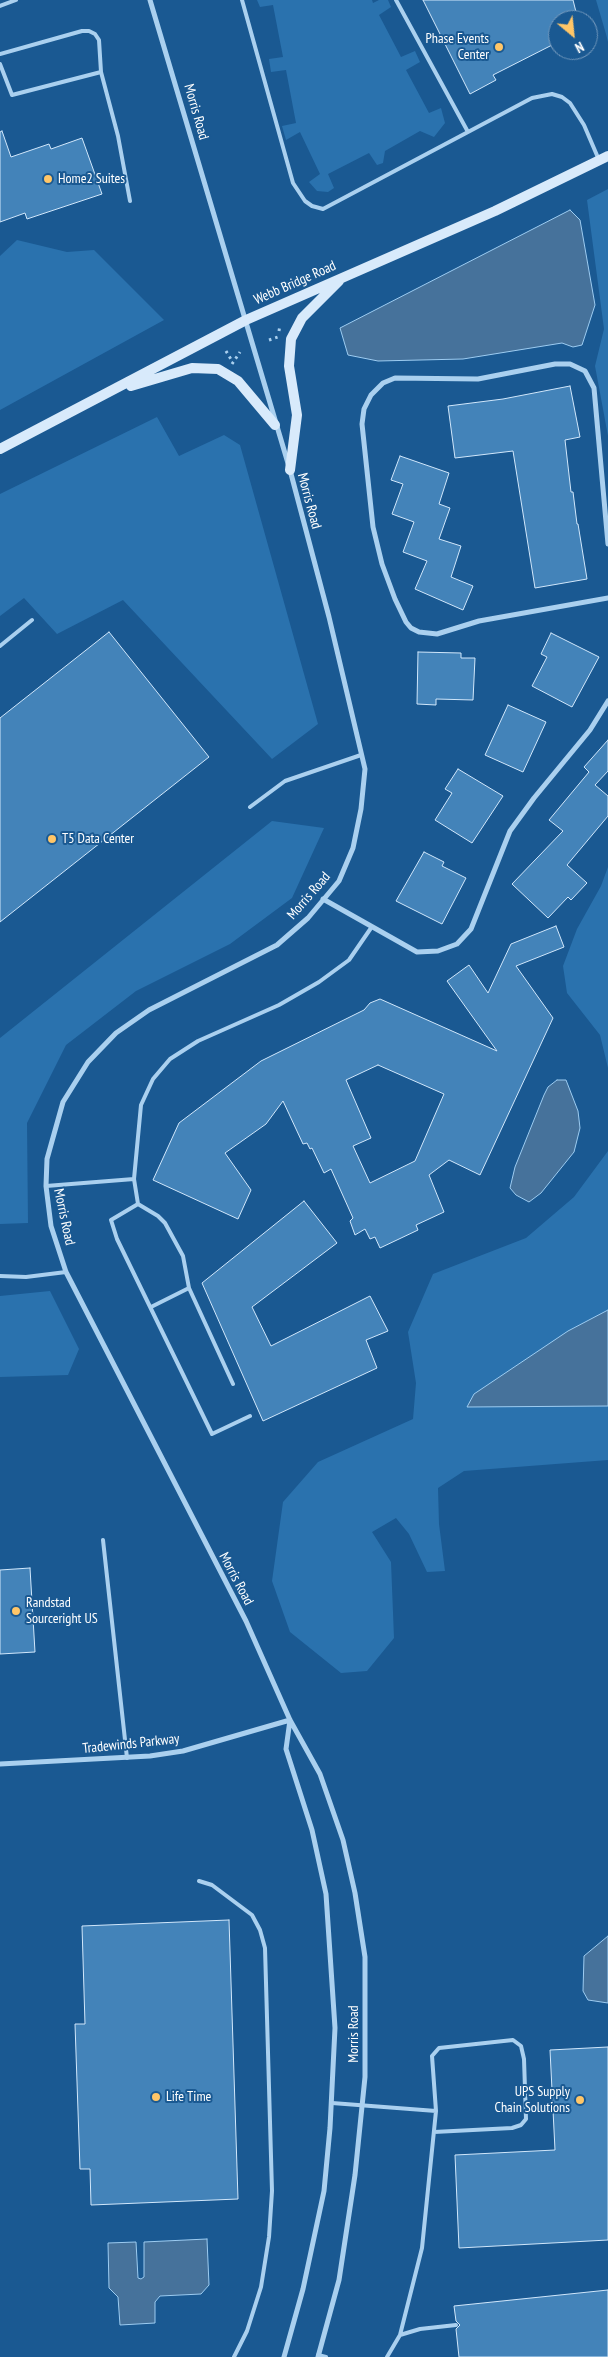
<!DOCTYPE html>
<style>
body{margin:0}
#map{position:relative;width:608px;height:2357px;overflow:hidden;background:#1a5992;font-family:"PT Sans Narrow",sans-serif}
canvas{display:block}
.north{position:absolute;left:548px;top:10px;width:50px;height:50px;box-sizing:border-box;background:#1a5992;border:1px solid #769bbe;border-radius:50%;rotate:152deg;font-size:14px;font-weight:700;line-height:20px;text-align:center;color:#fff}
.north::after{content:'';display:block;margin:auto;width:18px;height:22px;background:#ffc668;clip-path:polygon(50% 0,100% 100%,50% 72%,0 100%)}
</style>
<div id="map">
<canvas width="608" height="2357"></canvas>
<div class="north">N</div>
</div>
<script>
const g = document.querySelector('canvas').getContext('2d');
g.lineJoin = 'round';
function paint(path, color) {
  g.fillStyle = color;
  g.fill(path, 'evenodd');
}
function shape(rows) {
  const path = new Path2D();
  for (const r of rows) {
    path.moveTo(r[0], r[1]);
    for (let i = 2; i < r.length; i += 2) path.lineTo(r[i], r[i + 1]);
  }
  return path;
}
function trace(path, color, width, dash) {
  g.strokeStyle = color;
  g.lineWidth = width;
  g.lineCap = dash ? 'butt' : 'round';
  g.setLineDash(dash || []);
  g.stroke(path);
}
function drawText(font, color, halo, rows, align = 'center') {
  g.font = font + ' "PT Sans Narrow",sans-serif';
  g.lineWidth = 4;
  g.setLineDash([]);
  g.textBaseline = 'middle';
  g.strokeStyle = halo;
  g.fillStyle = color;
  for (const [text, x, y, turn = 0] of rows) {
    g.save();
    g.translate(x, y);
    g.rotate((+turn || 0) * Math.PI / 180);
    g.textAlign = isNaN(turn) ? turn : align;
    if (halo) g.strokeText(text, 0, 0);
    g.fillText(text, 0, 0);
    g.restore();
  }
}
paint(shape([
 [257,0,372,0,373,3,379,0,388,0,391,7,379,15,401,57,415,51,420,62,406,70,429,113,441,108,445,123,434,137,420,131,385,151,383,163,377,165,369,153,328,174,334,188,328,192,317,191,309,182,320,174,300,132,286,140,282,126,296,123,286,70,271,72,269,59,283,57,273,5,260,7],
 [596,0,608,0,608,42,606,34],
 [608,189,608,436,595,366,604,329,587,200],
 [17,240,67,252,94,250,164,320,0,410,0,256],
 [157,417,179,456,224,435,240,445,318,724,272,759,123,600,57,634,24,598,0,616,0,494],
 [272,821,324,828,292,898,230,944,136,991,66,1045,27,1123,28,1223,0,1224,0,1038],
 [608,867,608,1068,600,1035,567,993,563,966,577,929,601,886],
 [608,1151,608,1460,464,1471,438,1488,439,1524,445,1571,427,1572,409,1534,396,1518,372,1532,391,1562,394,1638,367,1671,341,1673,290,1632,272,1581,283,1502,318,1462,413,1419,416,1383,408,1332,433,1274,526,1238,574,1197],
 [50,1291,79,1349,68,1375,0,1377,0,1296]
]), '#2a72ae');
const water = shape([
 [570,210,580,220,595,305,582,345,573,347,562,343,463,359,378,361,348,355,340,328,570,210],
 [557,1080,566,1080,578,1111,580,1128,574,1152,541,1193,529,1202,516,1195,510,1188,515,1167,544,1095,548,1087,557,1080],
 [608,1310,608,1406,467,1407,474,1394,568,1331,608,1310],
 [608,1936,608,2003,588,2000,583,1991,584,1956,608,1936],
 [207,2239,209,2285,201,2294,160,2296,155,2302,155,2323,120,2325,118,2297,109,2288,108,2243,136,2242,138,2278,141,2279,144,2277,144,2242,207,2239]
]);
paint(water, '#46729b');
trace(water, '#9dccf1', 1);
const building = shape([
 [423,0,573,0,578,20,558,20,558,42,493,75,496,80,470,94,423,0],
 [2,131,11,157,49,144,51,149,82,138,102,194,27,219,25,213,0,222,0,132,2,131],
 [570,386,580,437,565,440,571,492,573,492,577,524,578,524,587,579,535,588,513,451,455,458,448,406,503,399,570,386],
 [400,456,449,473,439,504,450,508,439,539,461,546,451,577,473,586,463,610,415,589,427,561,403,552,414,522,392,514,403,484,391,480,400,456],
 [109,632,209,757,0,922,0,718,109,632],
 [551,633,599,657,572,707,532,686,547,657,541,654,551,633],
 [418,652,461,653,461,658,475,658,473,700,436,699,436,705,417,704,418,652],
 [508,705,546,722,523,772,485,755,508,705],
 [608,740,608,771,595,785,608,796,608,816,567,865,587,883,571,900,568,897,548,918,512,884,563,831,549,820,589,772,584,767,608,740],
 [458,769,503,796,472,843,435,820,452,793,445,789,458,769],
 [424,852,444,862,442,866,466,878,442,924,396,901,424,852],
 [556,926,564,947,516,966,553,1018,480,1175,449,1160,429,1175,444,1212,416,1225,418,1230,380,1248,375,1237,370,1239,365,1229,355,1235,350,1221,353,1218,331,1169,324,1173,312,1148,310,1149,307,1143,303,1144,283,1101,266,1124,225,1153,251,1190,238,1219,153,1180,179,1123,261,1061,364,1010,370,1003,380,999,497,1051,447,981,469,965,488,993,511,944,556,926],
 [378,1065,444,1094,415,1161,370,1183,353,1146,371,1138,346,1080,378,1065],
 [304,1201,337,1243,252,1307,271,1346,370,1296,388,1331,366,1340,377,1368,263,1421,202,1283,304,1201],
 [30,1568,35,1652,0,1654,0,1570,30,1568],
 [229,1920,238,2199,91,2205,90,2169,80,2169,75,2024,85,2024,82,1926,229,1920],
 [608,2047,608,2240,459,2248,455,2155,555,2150,550,2050,608,2047],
 [608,2290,608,2357,459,2357,456,2329,460,2325,456,2321,454,2306,608,2290]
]);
paint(building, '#4383b9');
trace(building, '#d1e7fb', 1);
trace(shape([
 [279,331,280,325],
 [269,340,278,337],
 [226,351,232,361],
 [232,364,240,352]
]), '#aad0ef', 3, [2.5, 4]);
trace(shape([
 [242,0,293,183,305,201,312,206,323,209,468,132],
 [396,0,468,132,532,98,552,94,562,97,570,103,584,125,599,160],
 [0,6,16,0],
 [0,54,82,31,89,31,95,34,99,40,101,72],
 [0,64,12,95,101,72,118,136,130,201],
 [0,646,32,620],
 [250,807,285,781,361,755],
 [134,1179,138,1204,158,1216,165,1223,183,1256,189,1288],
 [46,1186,134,1179,141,1105,153,1079,170,1059,198,1041,279,1005,319,982,349,960,371,928],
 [138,1204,111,1220,117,1239,212,1434,250,1416],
 [0,1276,26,1277,66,1272],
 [151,1307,189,1288,233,1384],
 [103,1540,127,1758],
 [199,1881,212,1885,252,1915,260,1930,265,1948,272,2191,269,2237,261,2287,247,2331,234,2357],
 [332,2103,436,2111,422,2248,400,2335,387,2357],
 [434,2132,512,2128,521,2125,526,2119,524,2059,521,2046,513,2040,439,2048,432,2056,436,2111],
 [400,2335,420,2329,456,2325],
 [318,2355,326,2357]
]), '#aad0ef', 4);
trace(shape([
 [150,0,290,470,329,617,365,769,361,809,353,848,339,881,308,918,277,945,149,1010,116,1033,88,1062,63,1102,47,1159,46,1186,51,1226,66,1272,246,1621,290,1720,320,1774,343,1840,355,1893,365,1957,365,2077,355,2175,339,2280,318,2357],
 [608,544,594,388,585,371,570,364,555,364,478,379,395,378,383,383,371,395,364,409,362,424,373,527,382,564,395,599,406,622,411,628,419,632,437,634,479,621,608,598],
 [323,899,417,952,438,951,457,944,471,929,510,831,534,798,590,730,608,701],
 [0,1764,150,1756,183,1751,290,1720],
 [284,2357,303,2289,324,2191,330,2128,335,2028,326,1894,312,1830,286,1749,290,1720]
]), '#aad0ef', 5);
trace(shape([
 [131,386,192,368,218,369,238,381,275,425],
 [0,449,246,320,495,211,608,156],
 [290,470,297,415,289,366,291,339,302,318,339,281]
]), '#d8eafb', 10);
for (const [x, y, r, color] of [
 [499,47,5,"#ffc668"],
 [48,179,5,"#ffc668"],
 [52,839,5,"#ffc668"],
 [16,1611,5,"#ffc668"],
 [156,2097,5,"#ffc668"],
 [580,2100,5,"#ffc668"]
]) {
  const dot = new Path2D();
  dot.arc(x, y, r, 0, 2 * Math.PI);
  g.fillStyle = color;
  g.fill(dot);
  trace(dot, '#1a5992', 2);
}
drawText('14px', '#fff', '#1a5992', [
 ["Phase Events",489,39,"right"],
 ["Center",489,55,"right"],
 ["Home2 Suites",58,179],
 ["T5 Data Center",62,839],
 ["Randstad",26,1603],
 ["Sourceright US",26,1619],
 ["UPS Supply",570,2092,"right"],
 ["Chain Solutions",570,2108,"right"],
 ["Life Time",166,2097]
], 'left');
drawText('14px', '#fff', '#1a5992', [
 ["Morris Road",196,112,74],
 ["Webb Bridge Road",295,283,-24],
 ["Morris Road",309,501,75],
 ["Morris Road",309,896,-49],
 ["Morris Road",64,1217,78],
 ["Morris Road",236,1579,62],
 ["Tradewinds Parkway",131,1744,-6],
 ["Morris Road",354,2034,-90]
]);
</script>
